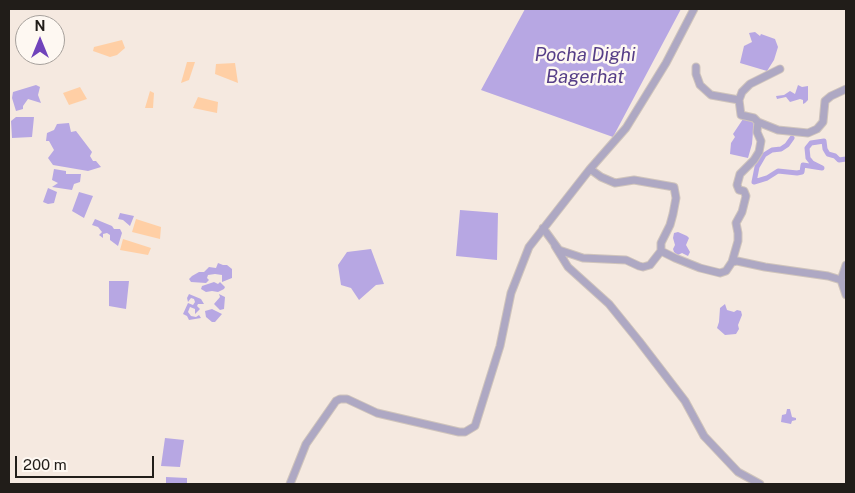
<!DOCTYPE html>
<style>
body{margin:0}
#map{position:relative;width:855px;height:493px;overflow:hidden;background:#f5e9e0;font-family:"Public Sans",sans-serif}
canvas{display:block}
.frame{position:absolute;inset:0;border:10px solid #211d19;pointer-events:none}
.north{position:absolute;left:15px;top:15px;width:50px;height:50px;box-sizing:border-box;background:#fef8f2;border:1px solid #a6a09b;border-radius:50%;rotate:0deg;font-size:14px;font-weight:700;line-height:20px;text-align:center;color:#211d19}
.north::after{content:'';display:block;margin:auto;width:18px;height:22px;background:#7043bb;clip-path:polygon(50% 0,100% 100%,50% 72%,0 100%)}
.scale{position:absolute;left:15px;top:456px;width:139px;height:22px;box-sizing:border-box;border:2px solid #211d19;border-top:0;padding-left:6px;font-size:15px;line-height:18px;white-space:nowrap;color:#211d19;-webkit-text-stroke:4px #fef8f2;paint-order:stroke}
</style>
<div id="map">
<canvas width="855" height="493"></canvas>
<div class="frame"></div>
<div class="north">N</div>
<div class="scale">200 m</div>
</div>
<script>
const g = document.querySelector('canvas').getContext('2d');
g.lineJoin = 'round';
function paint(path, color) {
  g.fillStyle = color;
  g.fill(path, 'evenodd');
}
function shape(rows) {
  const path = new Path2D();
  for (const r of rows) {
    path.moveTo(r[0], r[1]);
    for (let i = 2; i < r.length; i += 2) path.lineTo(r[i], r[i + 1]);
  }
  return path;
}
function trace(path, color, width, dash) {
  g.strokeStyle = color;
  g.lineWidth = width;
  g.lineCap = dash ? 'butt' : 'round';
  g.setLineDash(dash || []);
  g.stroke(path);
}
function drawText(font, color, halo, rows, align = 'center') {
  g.font = font + ' "Public Sans",sans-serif';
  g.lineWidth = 5;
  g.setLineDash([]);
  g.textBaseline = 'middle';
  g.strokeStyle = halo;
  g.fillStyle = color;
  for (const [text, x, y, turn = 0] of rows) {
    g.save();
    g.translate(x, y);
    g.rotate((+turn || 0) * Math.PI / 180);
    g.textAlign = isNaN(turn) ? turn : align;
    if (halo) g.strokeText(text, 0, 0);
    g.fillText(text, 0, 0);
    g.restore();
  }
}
paint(shape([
 [122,40,125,48,117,55,110,57,93,51,94,47],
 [187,62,195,62,189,80,181,83],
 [235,63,238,83,215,74,216,64],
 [80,87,87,99,69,105,63,93],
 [150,91,154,93,153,108,145,108],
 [198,97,218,102,217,113,193,108],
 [136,219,161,227,160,239,132,232],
 [123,239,151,248,148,255,120,250]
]), '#ffcfa5');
paint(shape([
 [525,9,681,9,613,137,481,90],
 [755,32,760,36,761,34,775,39,778,47,774,60,767,71,740,63,744,46,752,42,749,33],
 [36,85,40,87,38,95,41,103,28,99,23,106,23,109,16,111,12,98,13,92],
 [798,85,802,87,808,86,808,100,805,103,803,104,803,100,800,99,790,102,786,97,777,99,776,96,784,95,790,91,795,94],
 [16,117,34,117,32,137,12,138,11,121],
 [743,119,754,119,752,144,748,158,730,154,731,143,735,137,733,134],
 [69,123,71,132,76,131,92,152,90,156,93,161,96,161,101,167,88,171,53,165,48,158,54,150,49,141,46,141,47,133,54,130,57,124],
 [54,169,66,171,66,174,81,174,80,182,74,184,72,190,52,187,58,183,52,180],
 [48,188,57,192,54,203,48,204,43,202],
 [79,192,93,196,84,218,72,211],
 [460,210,498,213,497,260,456,256],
 [120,213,134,216,130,226,123,220,118,219],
 [95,219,112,226,114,229,120,229,122,233,118,246,110,240,110,235,107,233,103,234,103,238,99,235,102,232,98,227,92,225],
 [678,232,687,236,689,238,686,245,690,252,688,256,682,253,678,255,674,252,673,249,675,245,673,238,674,233],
 [371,249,384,284,376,285,359,300,351,288,341,285,338,265,347,252],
 [218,263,223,265,227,265,232,269,232,278,222,282,222,275,215,274,208,275,207,278,209,280,206,283,191,282,189,279,192,276,199,272,204,272,209,267,216,268],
 [109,281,129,281,126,309,109,306],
 [214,282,218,284,220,282,225,287,224,289,218,292,212,291,206,292,201,289,202,286],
 [189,294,201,299,204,304,198,304,197,306,200,309,195,314,195,309,190,307,188,312,191,316,196,317,199,315,201,318,189,320,187,316,183,314,188,303,193,305,195,302,194,299,191,298,188,302,187,298],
 [219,294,225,297,224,309,220,310,214,304,220,297],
 [725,304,727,310,734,312,737,310,741,311,742,315,738,325,739,329,736,334,725,335,717,328,719,322,720,308],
 [212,309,222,314,215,322,212,322,206,317,205,311],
 [787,409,790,409,792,417,796,418,796,420,792,421,791,424,781,422,782,415,786,414],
 [165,438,184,440,180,467,161,466],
 [166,477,187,478,187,484,166,484]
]), '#b7a7e3');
trace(shape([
 [792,138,787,145,781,149,772,150,764,155,757,167,754,182,767,178,778,171,797,173,802,172,803,165,822,168,812,163,808,158,807,148,811,143,824,141,825,149,828,154,835,156,839,160,846,159]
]), '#b7a7e3', 5);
const minor = shape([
 [696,67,696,74,700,85,711,95,739,100],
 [758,122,778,130,808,133,817,129,823,122,825,101,831,96,846,89],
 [590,169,601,177,615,183,634,180,674,187,676,198,673,214,670,225,661,243,661,251,675,258,700,268,720,273,726,271,732,262,737,261,765,267,828,276,841,280,846,295],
 [543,228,559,250,583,258,626,260,639,266,643,267,650,265,661,251],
 [555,246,568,267,609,304,639,341,685,401,704,436,738,472,760,484],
 [732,262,738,241,738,233,736,223,742,212,746,196,744,191,739,190,737,185,740,174,754,160,759,152,761,141,757,132,758,122,754,118,741,115,739,100,742,92,750,84,780,69],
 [841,280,846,265],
 [290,484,306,444,336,401,340,399,347,399,377,413,459,432,465,432,475,426,500,346,511,293,529,247,590,169,626,128,666,63,694,9]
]);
trace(minor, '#cfc4bc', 9);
trace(minor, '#aea8c3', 7);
drawText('italic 19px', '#563e87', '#fef8f2', [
 ["Pocha Dighi",585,55],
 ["Bagerhat",585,77]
]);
</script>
